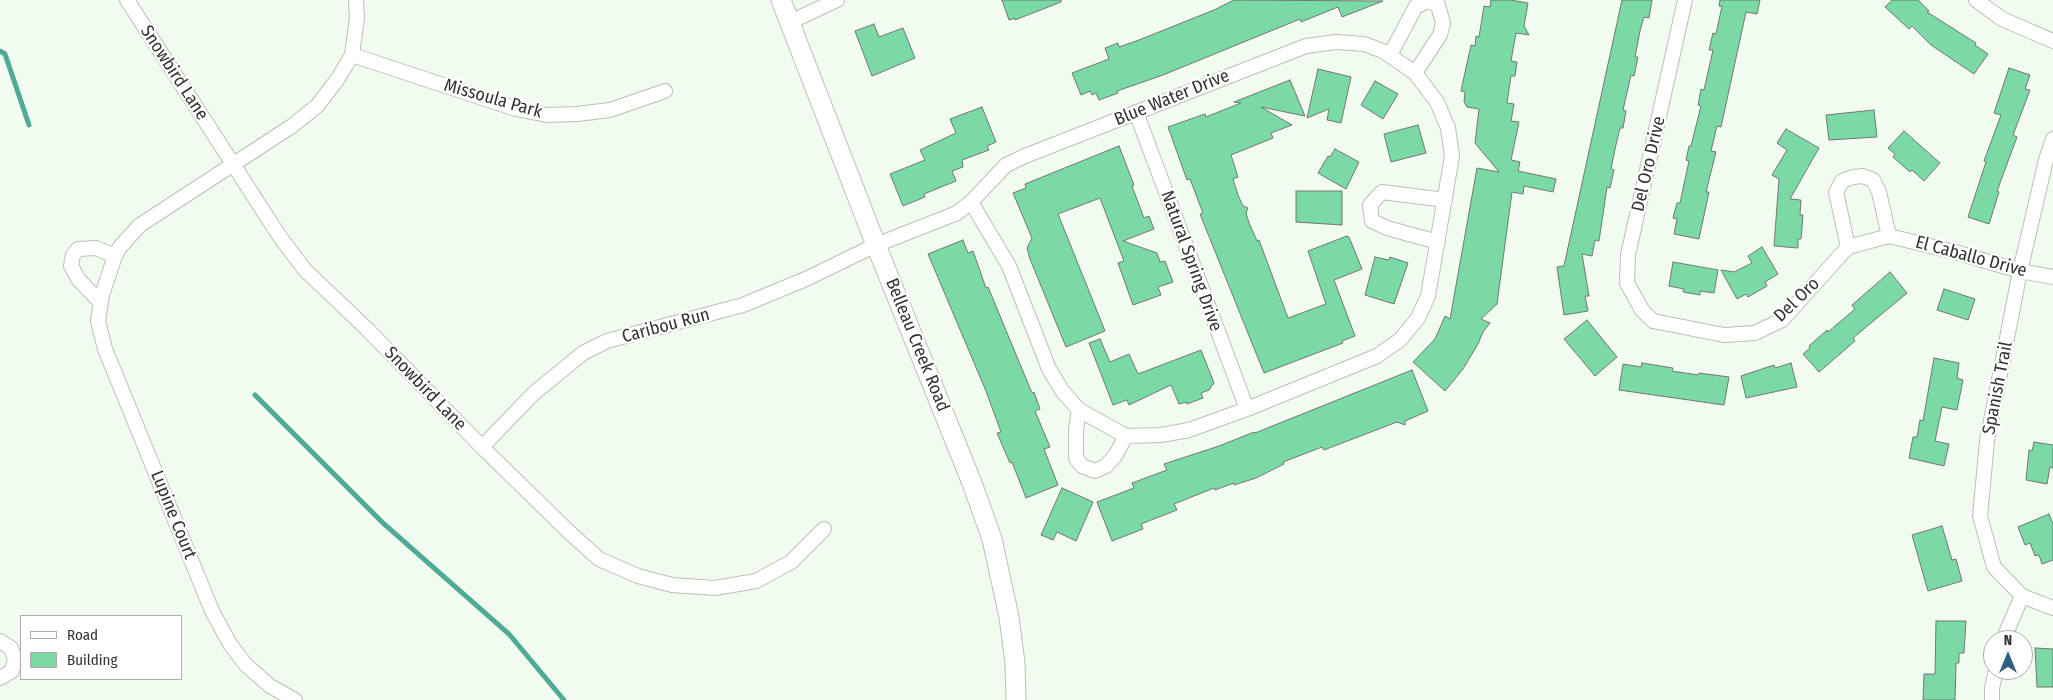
<!DOCTYPE html>
<style>
body{margin:0}
#map{position:relative;width:2053px;height:700px;overflow:hidden;background:#f2fbef;font-family:"Fira Sans Condensed",sans-serif}
canvas{display:block}
.legend{position:absolute;left:20px;top:615px;width:162px;height:65px;box-sizing:border-box;background:#fff;border:1px solid #adaeac;margin:0;padding:6px 9px;list-style:none;font-size:15px;color:#313430}
.legend li{display:flex;align-items:center;gap:10px;height:25px}
.legend b{width:25px;border:1px solid #adaeac}
.north{position:absolute;left:1983px;top:630px;width:50px;height:50px;box-sizing:border-box;background:#fff;border:1px solid #adaeac;border-radius:50%;rotate:0deg;font-size:14px;font-weight:700;line-height:20px;text-align:center;color:#313430}
.north::after{content:'';display:block;margin:auto;width:18px;height:22px;background:#305f7e;clip-path:polygon(50% 0,100% 100%,50% 72%,0 100%)}
</style>
<div id="map">
<canvas width="2053" height="700"></canvas>
<ul class="legend">
<li><b style="height:6px;background:#fff"></b>Road</li>
<li><b style="height:14px;background:#7ad9a4"></b>Building</li>
</ul>
<div class="north">N</div>
</div>
<script>
const g = document.querySelector('canvas').getContext('2d');
g.lineJoin = 'round';
function shape(rows) {
  const path = new Path2D();
  for (const r of rows) {
    path.moveTo(r[0], r[1]);
    for (let i = 2; i < r.length; i += 2) path.lineTo(r[i], r[i + 1]);
  }
  return path;
}
function trace(path, color, width, dash) {
  g.strokeStyle = color;
  g.lineWidth = width;
  g.lineCap = dash ? 'butt' : 'round';
  g.setLineDash(dash || []);
  g.stroke(path);
}
function paint(path, color) {
  g.fillStyle = color;
  g.fill(path, 'evenodd');
}
function drawText(font, color, halo, rows, align = 'center') {
  g.font = font + ' "Fira Sans Condensed",sans-serif';
  g.lineWidth = 4.5;
  g.setLineDash([]);
  g.textBaseline = 'middle';
  g.strokeStyle = halo;
  g.fillStyle = color;
  for (const [text, x, y, turn = 0] of rows) {
    g.save();
    g.translate(x, y);
    g.rotate((+turn || 0) * Math.PI / 180);
    g.textAlign = isNaN(turn) ? turn : align;
    if (halo) g.strokeText(text, 0, 0);
    g.fillText(text, 0, 0);
    g.restore();
  }
}
trace(shape([
 [0,51,5,54,29,125],
 [255,395,382,522,509,634,564,700]
]), '#50aa98', 5);
const building = shape([
 [1002,0,1061,0,1061,2,1015,20,1015,18,1009,20,1002,0],
 [1234,0,1383,1,1342,17,1338,7,1301,22,1300,19,1163,75,1117,91,1118,93,1099,100,1096,93,1092,95,1090,91,1081,95,1072,73,1109,59,1105,48,1118,43,1119,47,1139,40,1214,10,1234,0],
 [1491,0,1511,0,1528,3,1524,26,1529,35,1516,33,1511,61,1517,62,1515,76,1511,76,1507,103,1514,104,1511,121,1519,122,1511,160,1520,162,1518,171,1556,179,1553,192,1524,186,1523,194,1512,192,1497,304,1481,319,1490,323,1483,332,1478,344,1463,369,1445,391,1413,362,1435,339,1445,316,1450,319,1477,168,1499,172,1475,143,1479,109,1467,107,1464,102,1465,92,1461,91,1471,45,1475,46,1476,36,1479,37,1484,6,1490,7,1491,0],
 [1622,0,1652,0,1649,18,1644,17,1640,31,1635,57,1638,57,1634,76,1631,75,1623,110,1626,111,1623,128,1620,128,1615,149,1611,169,1614,170,1610,188,1607,187,1599,241,1595,240,1592,256,1582,254,1589,296,1585,296,1588,311,1564,315,1557,267,1564,266,1622,0],
 [1720,0,1760,0,1757,14,1746,12,1721,127,1717,126,1711,151,1716,152,1706,192,1709,192,1699,239,1674,234,1677,219,1673,218,1677,203,1680,203,1689,161,1686,160,1689,146,1691,146,1701,106,1698,105,1701,89,1704,90,1713,50,1709,50,1713,33,1716,34,1722,6,1719,6,1720,0],
 [1892,0,1918,0,1929,11,1927,12,1976,43,1975,45,1988,54,1974,74,1931,45,1912,26,1909,29,1885,7,1892,0],
 [874,24,879,37,903,28,915,58,872,76,855,31,874,24],
 [2009,68,2030,75,2025,89,2030,90,2013,135,2017,137,1997,191,1999,192,1989,224,1968,217,1986,162,1984,161,2001,115,1994,113,2009,68],
 [1318,69,1351,77,1341,123,1327,120,1329,109,1307,118,1318,69],
 [1290,80,1305,116,1261,107,1292,125,1271,133,1273,138,1231,155,1238,177,1233,179,1238,195,1243,206,1248,208,1246,213,1249,223,1257,241,1259,240,1288,318,1326,304,1308,251,1347,236,1349,237,1362,269,1334,280,1355,336,1342,341,1343,343,1264,373,1200,214,1203,213,1190,179,1187,180,1168,127,1205,114,1206,117,1241,103,1234,102,1290,80],
 [1375,81,1398,94,1383,119,1361,105,1375,81],
 [982,107,996,142,987,146,989,150,962,160,963,167,952,171,956,181,924,194,925,197,903,206,890,174,925,160,920,150,956,133,950,119,982,107],
 [1874,110,1877,137,1829,140,1826,115,1874,110],
 [1418,125,1426,153,1391,162,1384,134,1418,125],
 [1786,129,1819,148,1790,199,1801,200,1800,215,1803,215,1801,239,1798,239,1798,248,1774,246,1779,179,1772,175,1787,150,1777,143,1786,129],
 [1904,131,1940,163,1924,181,1912,170,1910,172,1893,157,1895,154,1888,148,1904,131],
 [1119,146,1134,185,1132,186,1144,218,1149,216,1154,229,1123,241,1157,253,1160,262,1165,261,1173,282,1158,287,1161,295,1133,305,1118,263,1124,261,1100,198,1058,214,1105,331,1066,347,1030,259,1027,248,1032,238,1013,193,1026,188,1025,184,1119,146],
 [1335,149,1359,162,1346,189,1318,173,1328,156,1330,157,1335,149],
 [1296,191,1342,191,1342,225,1296,222,1296,191],
 [963,240,968,253,973,251,986,288,988,287,1032,393,1034,392,1040,409,1035,411,1050,447,1044,449,1058,485,1026,498,1012,462,1010,463,997,433,1001,432,986,391,928,254,963,240],
 [1762,247,1778,274,1765,282,1767,286,1748,297,1746,294,1737,299,1721,270,1734,272,1752,263,1748,256,1762,247],
 [1375,257,1389,260,1390,257,1408,263,1394,304,1365,295,1375,257],
 [1673,262,1718,270,1714,293,1700,291,1700,295,1683,292,1684,289,1669,286,1673,262],
 [1890,272,1907,293,1853,338,1855,341,1819,372,1803,354,1810,348,1809,346,1827,330,1828,332,1855,309,1852,305,1890,272],
 [1944,289,1975,299,1968,320,1937,310,1944,289],
 [1587,320,1617,357,1595,376,1564,339,1587,320],
 [1100,339,1110,362,1129,354,1138,374,1201,350,1214,383,1209,390,1201,393,1203,398,1187,404,1187,402,1179,404,1171,385,1129,405,1127,400,1113,405,1089,343,1100,339],
 [1934,358,1959,363,1957,378,1963,380,1957,410,1942,407,1935,441,1949,444,1944,466,1909,458,1913,437,1917,437,1920,420,1923,421,1934,358],
 [1642,363,1673,368,1672,371,1698,375,1699,373,1729,377,1724,405,1619,390,1623,364,1641,367,1642,363],
 [1791,363,1797,387,1746,398,1741,376,1774,365,1775,368,1791,363],
 [1412,370,1428,411,1405,421,1405,425,1397,422,1324,450,1322,447,1283,462,1284,464,1256,478,1234,485,1234,483,1215,490,1214,488,1174,504,1177,510,1141,524,1143,529,1112,541,1097,502,1134,488,1132,483,1167,470,1164,464,1219,446,1254,432,1255,433,1412,370],
 [2034,442,2053,445,2053,468,2050,467,2047,484,2026,480,2029,450,2032,451,2034,442],
 [1062,488,1093,502,1076,541,1057,532,1053,540,1041,535,1062,488],
 [2049,514,2053,524,2053,560,2042,564,2039,555,2035,556,2030,543,2025,545,2018,527,2049,514],
 [1942,526,1952,560,1956,559,1962,581,1928,591,1912,535,1942,526],
 [1936,621,1966,621,1964,653,1959,653,1959,663,1956,663,1955,700,1923,700,1924,674,1935,674,1936,621],
 [2035,648,2053,649,2053,687,2037,687,2035,648]
]);
paint(building, '#7ad9a4');
trace(building, '#6e7972', 1);
const street = shape([
 [127,0,280,237,305,270,367,329,482,447,569,532,599,559,638,576,672,585,715,588,756,581,791,562,824,529],
 [1685,0,1628,255,1627,283,1642,310,1653,321,1724,335,1755,333,1782,320,1848,247,1889,236,1955,252,2020,271,2053,277],
 [1976,0,2002,19,2053,41],
 [790,22,837,0],
 [352,55,516,109,547,115,577,114,610,110,665,91],
 [1390,55,1416,6,1429,1,1438,5,1443,23,1440,35,1415,73],
 [1136,112,1247,409],
 [2053,139,2046,160,2020,271,1987,441,1980,516,1994,567,2022,596,2053,608],
 [1438,242,1387,228,1372,221,1370,205,1382,192,1445,200],
 [1848,247,1836,192,1842,181,1853,177,1863,176,1873,180,1879,192,1889,236],
 [100,302,79,280,71,266,73,255,78,249,96,248,115,256],
 [1079,410,1076,429,1076,458,1082,466,1095,471,1106,466,1115,456,1126,436],
 [482,447,533,394,583,353,607,341,743,305,806,279,876,245,957,213,971,202,1006,165,1025,156,1306,46,1336,42,1364,44,1383,51,1415,73,1437,102,1448,128,1452,156,1428,296,1418,318,1400,340,1377,356,1247,409,1189,430,1161,435,1126,436,1079,410,1063,392,1049,369,1009,266,971,202],
 [2003,640,2022,596],
 [0,641,11,648,15,659,12,671,0,678],
 [295,700,270,686,246,665,230,644,212,611,105,349,98,321,102,295,115,256,120,247,140,225,292,126,317,106,337,80,352,55,357,18,356,0],
 [1992,700,1992,688,1996,670]
]);
const secondary = shape([
 [781,0,876,245,972,483,992,539,1009,617,1015,663,1016,700]
]);
trace(street, '#b9c1b6', 16);
trace(secondary, '#b9c1b6', 21);
trace(street, '#fff', 14);
trace(secondary, '#fff', 19);
drawText('18px', '#313430', '#fff', [
 ["Snowbird Lane",174,73,57],
 ["Blue Water Drive",1172,98,-22],
 ["Missoula Park",493,99,16],
 ["Del Oro Drive",1649,164,-77],
 ["El Caballo Drive",1971,257,15],
 ["Natural Spring Drive",1191,261,70],
 ["Del Oro",1797,300,-44],
 ["Caribou Run",666,326,-15],
 ["Belleau Creek Road",917,345,68],
 ["Spanish Trail",1998,388,-79],
 ["Snowbird Lane",425,389,46],
 ["Lupine Court",173,515,68]
]);
</script>
